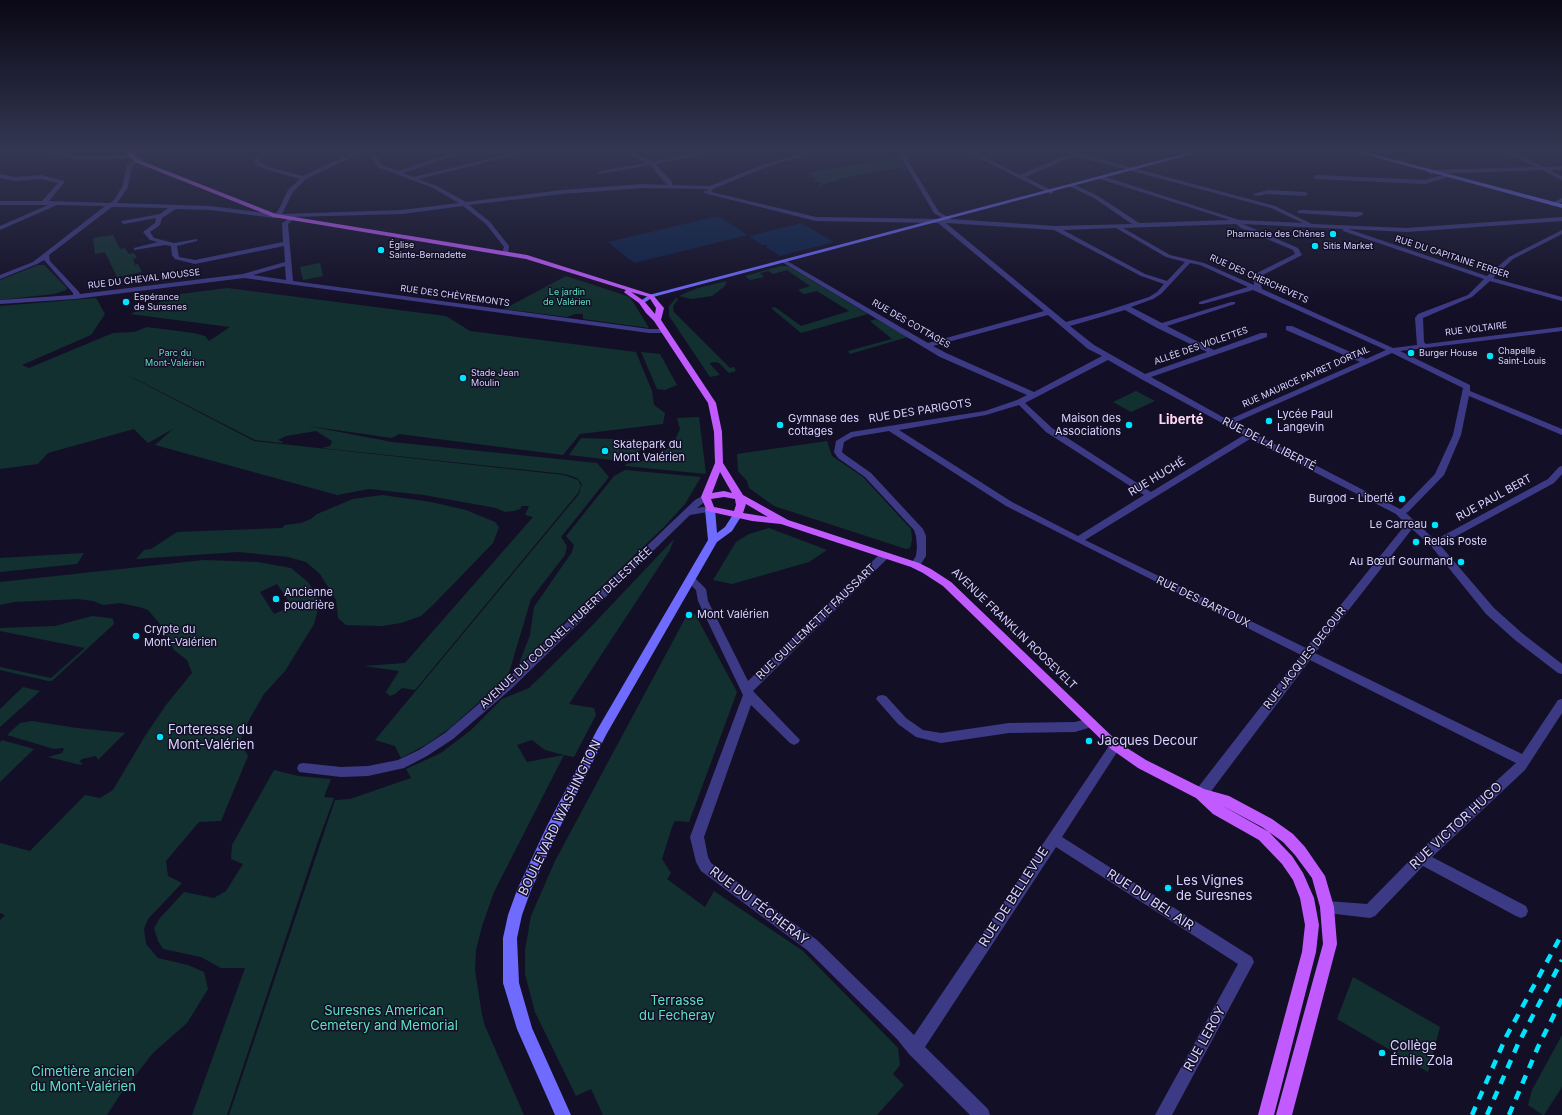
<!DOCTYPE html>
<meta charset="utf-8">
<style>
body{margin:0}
canvas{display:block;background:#130f26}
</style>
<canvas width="1562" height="1115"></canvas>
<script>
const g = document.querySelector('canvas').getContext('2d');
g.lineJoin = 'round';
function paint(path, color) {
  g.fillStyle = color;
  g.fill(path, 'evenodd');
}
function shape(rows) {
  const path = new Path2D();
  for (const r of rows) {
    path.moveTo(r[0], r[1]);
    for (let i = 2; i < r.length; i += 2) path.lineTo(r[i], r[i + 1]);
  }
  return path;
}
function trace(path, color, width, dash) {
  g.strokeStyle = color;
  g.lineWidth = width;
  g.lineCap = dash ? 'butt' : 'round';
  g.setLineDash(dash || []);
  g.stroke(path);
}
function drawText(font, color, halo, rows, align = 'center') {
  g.font = font + ' Inter,sans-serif';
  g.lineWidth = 3;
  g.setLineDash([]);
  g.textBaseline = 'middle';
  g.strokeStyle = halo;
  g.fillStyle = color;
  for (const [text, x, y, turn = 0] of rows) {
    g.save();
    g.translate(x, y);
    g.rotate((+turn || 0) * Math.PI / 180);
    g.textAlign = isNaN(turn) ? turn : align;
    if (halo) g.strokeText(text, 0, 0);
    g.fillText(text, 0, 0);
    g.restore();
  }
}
paint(shape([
 [1400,149,1430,149,1402,162,1394,160,1411,152],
 [897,155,904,167,843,178,817,187,821,183,814,181,817,179,808,173,884,159],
 [113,235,120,249,125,248,129,254,134,253,137,258,133,259,135,265,138,264,142,272,117,277,105,252,95,254,93,238],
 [320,263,323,276,303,280,300,267],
 [38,265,44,265,67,288,66,290,54,294,0,300,0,280],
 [781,266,788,266,868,314,801,333,771,308,775,307,801,326,849,311,817,291,804,294,798,290,810,286,787,270,773,274,769,271,760,273,764,277,750,280,745,276],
 [566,276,630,297,649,328,583,319,583,314,575,314,567,317,504,309],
 [727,281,725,286,712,296,691,299,679,296,698,288],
 [227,288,430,314,446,316,470,331,636,352,652,391,654,405,665,413,663,424,580,434,563,455,399,434,392,438,308,426,392,442,597,463,609,477,561,537,567,546,565,555,531,599,508,676,450,728,427,744,401,758,395,746,375,740,579,494,582,484,577,478,565,474,322,448,330,446,332,441,316,431,286,436,278,440,283,442,282,443,255,440,134,378,124,376,133,378,254,441,564,475,578,480,581,486,578,493,415,690,402,688,395,694,390,696,386,692,399,671,364,666,405,663,533,517,525,515,529,506,522,506,520,509,514,511,505,512,496,508,424,495,369,489,337,495,155,445,173,429,148,443,134,429,48,453,38,464,0,469,0,306,96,298,105,314,91,335,22,365,29,368,113,333,134,332,147,327,193,333,205,336,209,341,230,327,130,314,181,294],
 [676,298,678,299,673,307,674,312,730,368,734,367,736,371,729,373,719,363,715,362,710,363,711,365,720,375,710,377,669,316,669,306],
 [876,319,908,337,850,354,848,351,892,339,870,321],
 [641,352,660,354,677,385,665,390,657,389],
 [1136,391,1155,401,1131,412,1113,402],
 [699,417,706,474,625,466,626,464,648,460,668,448,676,438,680,429,677,418],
 [581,438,642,440,645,447,626,460,620,461,569,455],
 [827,441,832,456,863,477,911,529,912,540,910,548,906,549,774,506,749,488,747,481,738,471,737,454],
 [625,470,701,477,685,504,664,527,518,666,530,635,534,607,572,552,574,545,566,536,614,476],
 [382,495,431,502,466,510,495,522,499,527,493,543,433,605,421,616,401,623,382,626,346,625,338,618,336,600,320,574,306,562,288,557,238,552,136,559,144,550,151,549,177,532,282,528,285,525,301,523,311,519,317,514,353,499],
 [769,528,827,550,809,562,732,584,713,580,736,542,749,534],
 [674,539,670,550,569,704,594,708,596,715,574,757,564,755,494,892,482,926,476,950,475,970,482,1015,485,1026,524,1115,229,1115,335,800,350,799,411,778,406,769,441,753,471,730,502,699,529,688,584,634],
 [532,740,545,750,564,755,527,762,517,745],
 [84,553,77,564,0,572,0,558],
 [204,560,258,562,291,568,308,582,318,597,318,609,314,624,285,671,264,694,249,720,240,741,248,756,221,821,199,822,166,861,168,876,182,883,148,919,144,929,146,944,158,958,188,965,204,972,208,989,187,1023,153,1053,120,1095,107,1115,0,1115,0,920,5,915,0,913,0,843,30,851,85,795,100,798,113,790,145,736,166,705,192,673,187,660,174,650,159,623,148,610,139,607,120,603,103,605,93,601,78,599,14,602,0,605,0,582],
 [277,584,292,606,274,614,260,592],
 [688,613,695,614,737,692,689,822,675,821,672,827,662,859,671,873,667,879,705,907,714,891,803,951,898,1048,900,1065,893,1074,904,1085,877,1115,603,1115,591,1089,576,1096,535,1012,525,974,525,950,531,916,555,861],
 [92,616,110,618,113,619,114,624,52,681,48,681,0,670,0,667,51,678,85,648,0,631,0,628,55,626],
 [23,687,40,691,0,727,0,709],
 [32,721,77,728,125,733,98,760,96,756,82,759,79,762,83,763,81,765,48,757,62,753,64,749,63,748,54,749,7,735,20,723],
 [2,740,34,749,0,782,0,742],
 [274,770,298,776,331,779,324,797,334,798,317,844,227,1115,192,1115,245,968,221,968,201,957,163,949,158,941,154,928,160,918,184,892,214,898,226,891,243,864,231,859,232,845],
 [1353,977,1440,1027,1428,1072,1337,1019],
 [1562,1035,1562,1087,1544,1115,1543,1115,1528,1105,1532,1090]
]), '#12302f');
paint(shape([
 [718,216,748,235,634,263,608,242],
 [801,223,834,242,780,256,766,247,767,245,762,245,749,236]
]), '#0c2248');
paint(shape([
 [25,149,38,149,78,156,124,155,135,152,138,154,124,159,78,160,25,149],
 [265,149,270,149,260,159,260,162,269,167,303,176,360,149,372,149,382,165,398,171,465,149,474,149,403,173,413,177,531,149,541,149,418,179,437,186,466,202,562,190,643,184,667,185,650,165,599,174,598,173,601,171,646,163,620,149,627,149,652,162,719,149,731,149,655,164,672,182,672,185,710,186,765,164,820,149,829,149,769,166,713,189,711,192,816,217,944,219,934,213,896,149,901,149,939,212,951,219,1055,226,1132,224,1094,198,1071,187,1070,186,1073,184,1098,196,1139,223,1230,220,1100,179,1100,177,1102,176,1239,220,1303,223,1271,208,1075,156,1025,177,1053,191,1053,193,1051,194,961,149,968,149,1020,175,1069,154,1054,149,1063,149,1275,206,1312,224,1406,228,1562,217,1562,221,1406,232,1348,229,1487,276,1509,257,1562,230,1562,234,1513,259,1493,278,1562,297,1562,301,1490,281,1472,297,1423,318,1424,342,1426,344,1562,327,1562,331,1400,351,1470,385,1470,391,1562,429,1562,435,1469,396,1461,435,1444,475,1408,512,1406,513,1435,540,1548,479,1559,467,1562,466,1562,474,1554,483,1440,545,1494,608,1523,634,1562,664,1562,674,1558,673,1515,640,1486,614,1431,546,1412,529,1315,653,1522,754,1558,700,1562,699,1562,713,1525,770,1432,857,1526,906,1528,911,1526,916,1521,918,1516,916,1423,866,1375,916,1370,918,1327,913,1322,912,1320,907,1322,902,1327,901,1367,904,1416,854,1516,763,1310,660,1206,798,1201,799,1196,798,1195,794,1196,790,1301,655,1006,506,889,431,853,437,844,442,842,452,844,454,871,473,923,529,926,536,926,556,919,567,911,567,910,565,916,556,917,547,916,536,914,530,865,477,838,458,834,452,836,441,851,432,985,411,1017,400,1027,395,940,357,782,262,787,261,928,343,1044,311,938,223,816,221,704,193,704,191,709,191,706,189,643,188,562,194,469,205,490,222,509,246,508,253,505,255,502,253,504,247,486,224,463,206,402,214,291,217,294,219,288,224,293,281,649,329,667,329,668,331,664,333,649,333,244,278,75,299,0,304,0,300,73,295,73,293,44,260,37,264,0,279,0,275,33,262,105,206,57,205,0,230,0,226,48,205,0,205,0,201,42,201,58,183,41,179,15,181,0,178,0,174,15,177,41,175,64,181,64,183,49,201,110,203,114,200,122,187,127,165,141,157,144,159,143,160,132,166,128,187,117,203,210,206,274,214,278,211,288,190,300,179,265,169,255,164,254,159,265,149],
 [367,150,378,167,433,188,459,203,402,210,282,214,293,192,306,179,367,150],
 [112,207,168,208,160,214,122,221,121,222,124,224,156,218,155,223,143,232,150,240,158,242,134,248,134,250,165,245,171,246,172,255,175,259,195,264,284,246,285,262,243,274,80,294,79,292,50,261,49,255,112,207],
 [176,209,210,210,275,218,291,217,282,223,283,242,195,260,179,257,177,246,197,241,197,239,174,243,154,238,150,232,160,225,162,218,176,209],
 [946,223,1054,230,1141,276,1164,284,1157,292,1149,297,1103,312,1066,322,946,223],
 [1236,224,1241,228,1293,250,1295,254,1253,275,1254,285,1204,263,1170,255,1123,228,1236,224],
 [1243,224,1343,229,1343,231,1484,279,1468,295,1418,314,1415,318,1417,345,1393,348,1262,289,1259,277,1302,255,1298,248,1243,224],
 [1116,228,1166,257,1185,262,1167,281,1145,274,1063,230,1116,228],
 [1190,263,1200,265,1248,287,1199,302,1199,304,1203,304,1253,290,1386,350,1366,359,1292,326,1286,326,1286,330,1360,362,1228,420,1151,377,1267,337,1267,333,1261,333,1214,350,1167,326,1235,304,1235,302,1231,302,1162,323,1131,307,1153,299,1161,294,1190,263],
 [285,266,286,280,253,275,285,266],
 [1125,310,1157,328,1207,352,1145,374,1094,345,1070,326,1125,310],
 [1048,315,1088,349,1102,356,1034,392,946,353,933,346,1048,315],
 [1392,353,1463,388,1453,435,1435,474,1402,508,1400,509,1234,423,1392,353],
 [1108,360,1141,379,1244,435,1151,492,1052,428,1025,403,1108,360],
 [1019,405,1046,432,1144,495,1078,536,1012,502,899,430,986,415,1019,405],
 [1250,439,1396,514,1406,524,1306,648,1085,540,1250,439],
 [1488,149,1498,149,1517,154,1544,167,1562,166,1562,170,1550,170,1562,176,1562,180,1542,170,1430,174,1427,172,1430,170,1536,167,1513,156,1488,149],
 [1446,174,1448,175,1448,177,1425,184,1316,179,1313,177,1316,175,1425,180,1446,174],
 [1268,190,1305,192,1308,194,1305,196,1268,194,1256,196,1253,194,1268,190],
 [1562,198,1562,202,1553,206,1550,204,1562,198],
 [1300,210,1361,212,1364,214,1357,217,1298,213,1297,212,1300,210],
 [706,494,711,497,697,508,710,506,713,507,715,509,713,511,690,515,511,689,453,739,427,756,404,768,368,776,341,777,299,772,297,768,299,764,303,763,341,767,368,766,398,760,419,750,445,733,503,683,695,500,706,494],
 [885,552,890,555,889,557,753,691,800,740,798,743,794,745,790,743,751,705,704,837,708,857,711,863,817,940,914,1035,1111,743,1115,741,1119,743,1121,746,1119,749,1062,837,1252,957,1254,962,1172,1115,1155,1115,1238,964,1056,847,925,1047,988,1109,990,1115,970,1115,909,1054,897,1039,807,950,701,871,696,862,690,837,743,695,698,601,696,590,686,580,687,578,695,578,706,589,708,601,748,681,881,553,885,552],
 [882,695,886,696,906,718,923,730,941,733,1009,723,1075,722,1091,718,1095,720,1097,723,1095,726,1075,732,1009,733,941,743,916,737,898,724,876,699,878,696,882,695]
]), '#3d3a85');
paint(shape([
 [1202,149,1212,149,653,297,644,303,639,302,649,295,1202,149],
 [1345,149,1354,149,1562,204,1562,208,1345,149],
 [710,506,715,509,717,533,725,527,734,513,740,513,742,515,732,531,717,542,606,735,560,827,531,890,522,915,517,938,519,983,532,1028,571,1115,555,1115,517,1029,503,983,503,938,508,915,517,890,547,826,597,730,708,540,705,509,710,506]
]), '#6f6bff');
paint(shape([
 [127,149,132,149,132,153,139,160,276,214,527,255,653,295,664,308,661,320,716,403,722,432,723,463,743,495,788,520,919,563,931,569,951,582,1119,743,1146,760,1204,789,1229,796,1272,819,1293,834,1305,847,1325,876,1334,907,1337,944,1292,1115,1276,1115,1323,944,1320,907,1312,878,1295,855,1283,842,1262,827,1221,805,1269,832,1292,856,1303,873,1314,898,1319,925,1316,952,1274,1115,1258,1115,1302,952,1305,925,1300,898,1293,880,1282,864,1259,840,1213,814,1196,798,1138,768,1111,749,943,586,923,573,911,567,781,524,752,521,707,511,701,497,715,463,714,432,708,403,654,321,646,313,639,303,625,293,624,292,626,290,526,259,273,217,135,162,126,153,127,149],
 [631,292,649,297,656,308,655,314,644,301,631,292],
 [720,472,732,493,724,491,712,493,720,472],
 [724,497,735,499,736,505,734,511,714,507,711,499,724,497],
 [746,504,768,517,743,513,746,504]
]), '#c25bff');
trace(shape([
 [1472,1115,1506,1037,1562,934],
 [1487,1115,1518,1044,1562,960],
 [1509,1115,1538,1047,1562,999]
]), '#00e5ff', 4.5, [9, 8]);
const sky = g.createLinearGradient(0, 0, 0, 306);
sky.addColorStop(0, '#0a0815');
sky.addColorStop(0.49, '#333752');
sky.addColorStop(1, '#33375200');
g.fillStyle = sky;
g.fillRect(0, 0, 1562, 306);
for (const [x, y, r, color] of [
 [1333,234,4,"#00e5ff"],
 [1315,246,4,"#00e5ff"],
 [381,250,4,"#00e5ff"],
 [126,302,4,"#00e5ff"],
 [1411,353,4,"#00e5ff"],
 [1490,356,4,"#00e5ff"],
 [463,378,4,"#00e5ff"],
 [1269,421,4,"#00e5ff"],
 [780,425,4,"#00e5ff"],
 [1129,425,4,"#00e5ff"],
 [605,451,4,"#00e5ff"],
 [1402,499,4,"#00e5ff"],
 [1435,525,4,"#00e5ff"],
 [1416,542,4,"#00e5ff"],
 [1461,562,4,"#00e5ff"],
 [276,599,4,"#00e5ff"],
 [689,615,4,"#00e5ff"],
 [136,636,4,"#00e5ff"],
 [160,737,4,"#00e5ff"],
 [1089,741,4,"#00e5ff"],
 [1168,888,4,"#00e5ff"],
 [1382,1053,4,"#00e5ff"]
]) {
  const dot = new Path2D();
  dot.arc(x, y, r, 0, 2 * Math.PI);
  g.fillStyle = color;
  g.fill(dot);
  trace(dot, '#130f26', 1.5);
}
drawText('9px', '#d9d4ff', '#130f26', [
 ["Pharmacie des Chênes",1325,234,"right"],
 ["Église",389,245],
 ["Sainte-Bernadette",389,255],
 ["Sitis Market",1323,246],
 ["Espérance",134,297],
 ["de Suresnes",134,307],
 ["Chapelle",1498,351],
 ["Saint-Louis",1498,361],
 ["Burger House",1419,353],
 ["Stade Jean",471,373],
 ["Moulin",471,383]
], 'left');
drawText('9px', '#d9d4ff', '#130f26', [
 ["RUE DU CAPITAINE FERBER",1452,257,18],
 ["RUE DU CHEVAL MOUSSE",144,279,-7],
 ["RUE DES CHERCHEVETS",1259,279,24],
 ["RUE DES CHÈVREMONTS",455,296,8],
 ["RUE DES COTTAGES",911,324,30],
 ["RUE VOLTAIRE",1476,329,-7],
 ["ALLÉE DES VIOLETTES",1201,346,-19],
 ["RUE MAURICE PAYRET DORTAIL",1306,377,-24]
]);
drawText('9px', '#5fe0c0', '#130f26', [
 ["Le jardin",567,292],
 ["de Valérien",567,302],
 ["Parc du",175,353],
 ["Mont-Valérien",175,363]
]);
drawText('11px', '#d9d4ff', '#130f26', [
 ["RUE DES PARIGOTS",920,411,-9],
 ["RUE DE LA LIBERTÉ",1269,444,27],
 ["RUE HUCHÉ",1157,477,-31],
 ["RUE PAUL BERT",1494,498,-29],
 ["RUE DES BARTOUX",1203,602,26],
 ["RUE GUILLEMETTE FAUSSART",816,622,-44],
 ["AVENUE DU COLONEL HUBERT DELESTRÉE",566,628,-43],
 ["AVENUE FRANKLIN ROOSEVELT",1014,629,44],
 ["RUE JACQUES DECOUR",1305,658,-52]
]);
drawText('11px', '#d9d4ff', '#130f26', [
 ["Lycée Paul",1277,415],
 ["Langevin",1277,428],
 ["Gymnase des",788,419],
 ["cottages",788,432],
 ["Maison des",1121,419,"right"],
 ["Associations",1121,432,"right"],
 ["Skatepark du",613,445],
 ["Mont Valérien",613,458],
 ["Burgod - Liberté",1394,499,"right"],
 ["Le Carreau",1427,525,"right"],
 ["Relais Poste",1424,542],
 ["Au Bœuf Gourmand",1453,562,"right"],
 ["Ancienne",284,593],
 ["poudrière",284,606],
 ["Mont Valérien",697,615],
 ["Crypte du",144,630],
 ["Mont-Valérien",144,643]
], 'left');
drawText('bold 13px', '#ffd6f0', '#130f26', [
 ["Liberté",1181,420]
]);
drawText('13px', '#d9d4ff', '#130f26', [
 ["Forteresse du",168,730],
 ["Mont-Valérien",168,745],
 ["Jacques Decour",1097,741],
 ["Les Vignes",1176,881],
 ["de Suresnes",1176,896],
 ["Collège",1390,1046],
 ["Émile Zola",1390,1061]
], 'left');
drawText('13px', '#d9d4ff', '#130f26', [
 ["BOULEVARD WASHINGTON",560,818,-64],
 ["RUE VICTOR HUGO",1456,826,-43],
 ["RUE DE BELLEVUE",1014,897,-57],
 ["RUE DU BEL AIR",1150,900,33],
 ["RUE DU FÉCHERAY",759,906,37],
 ["RUE LEROY",1205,1039,-61]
]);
drawText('13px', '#5fe0c0', '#130f26', [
 ["Terrasse",677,1001],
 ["du Fecheray",677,1016],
 ["Suresnes American",384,1011],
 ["Cemetery and Memorial",384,1026],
 ["Cimetière ancien",83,1072],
 ["du Mont-Valérien",83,1087]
]);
</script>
